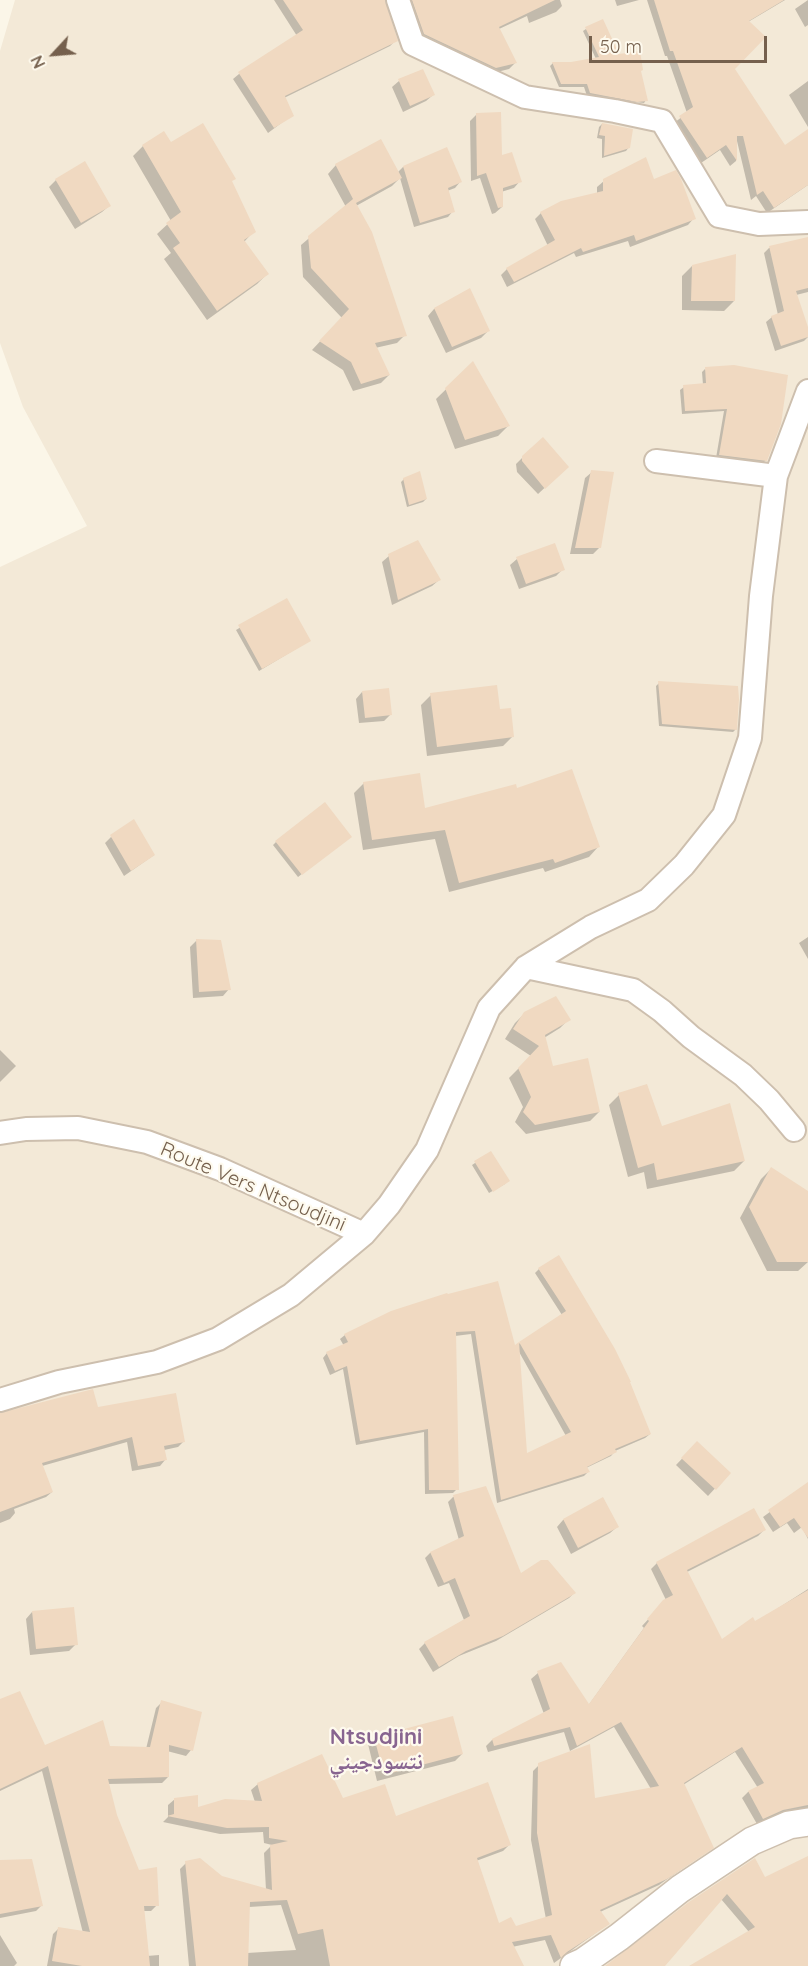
<!DOCTYPE html>
<meta charset="utf-8">
<style>
body{margin:0}
#map{position:relative;width:808px;height:1966px;overflow:hidden;background:#fbf6e8;font-family:Quicksand,sans-serif}
canvas{display:block}
.north{position:absolute;left:24px;top:24px;width:60px;height:60px;-webkit-text-stroke:4px #fefaee;paint-order:stroke;rotate:244deg;font-size:16px;font-weight:700;line-height:24px;text-align:center;color:#75604d}
.north::after{content:'';display:block;margin:auto;width:21px;height:27px;background:#75604d;clip-path:polygon(50% 0,100% 100%,50% 72%,0 100%)}
.scale{position:absolute;left:589px;top:36px;width:178px;height:27px;box-sizing:border-box;border:3px solid #75604d;border-top:0;padding-left:8px;font-size:18px;line-height:21px;white-space:nowrap;color:#75604d;-webkit-text-stroke:4px #fefaee;paint-order:stroke}
</style>
<div id="map">
<canvas width="808" height="1966"></canvas>
<div class="north">N</div>
<div class="scale">50 m</div>
</div>
<script>
const g = document.querySelector('canvas').getContext('2d');
g.lineJoin = 'round';
function paint(path, color) {
  g.fillStyle = color;
  g.fill(path, 'evenodd');
}
function shape(rows) {
  const path = new Path2D();
  for (const r of rows) {
    path.moveTo(r[0], r[1]);
    for (let i = 2; i < r.length; i += 2) path.lineTo(r[i], r[i + 1]);
  }
  return path;
}
function trace(path, color, width, dash) {
  g.strokeStyle = color;
  g.lineWidth = width;
  g.lineCap = dash ? 'butt' : 'round';
  g.setLineDash(dash || []);
  g.stroke(path);
}
function drawText(font, color, halo, rows, align = 'center') {
  g.font = font + ' Quicksand,"Noto Naskh Arabic",sans-serif';
  g.lineWidth = 4.5;
  g.setLineDash([]);
  g.textBaseline = 'middle';
  g.strokeStyle = halo;
  g.fillStyle = color;
  for (const [text, x, y, turn = 0] of rows) {
    g.save();
    g.translate(x, y);
    g.rotate((+turn || 0) * Math.PI / 180);
    g.textAlign = isNaN(turn) ? turn : align;
    if (halo) g.strokeText(text, 0, 0);
    g.fillText(text, 0, 0);
    g.restore();
  }
}
paint(shape([
 [15,0,808,0,808,1966,0,1966,0,567,87,526,23,407,0,343,0,51]
]), '#f3e9d7');
paint(shape([
 [274,0,384,0,396,40,390,46,284,98,292,115,268,133,233,79,239,74,297,36],
 [404,0,560,0,562,6,556,12,529,23,527,16,499,29,515,63,509,69,489,74,418,40],
 [615,0,639,0,617,6],
 [647,0,785,0,748,22,733,69,785,147,808,131,808,185,767,213,756,196,751,200,737,141,736,161,730,166,720,150,701,163,674,123,687,113,667,56,665,56],
 [808,0,808,25,805,27,795,9],
 [586,29,640,71,646,100,644,103,587,96,584,87,559,87,550,66,553,63,571,63,596,59,583,31],
 [399,81,433,95,426,101,403,112,392,87],
 [808,81,808,127,789,95],
 [477,114,500,157,520,181,514,188,501,192,502,207,495,213,492,214,480,178,471,181,470,121],
 [602,124,629,147,626,151,602,158,602,139,597,138,599,127],
 [164,133,171,144,230,182,254,231,244,242,267,274,257,284,207,320,164,259,171,253,157,234,171,221,133,156,143,146],
 [380,141,397,173,403,167,460,182,455,188,447,191,453,211,448,217,414,227,400,178,392,186,356,206,405,335,397,343,375,348,389,375,381,383,353,391,343,370,312,350,342,318,303,277,301,245,346,207,328,174,336,165],
 [56,180,109,206,102,212,75,229,49,187],
 [653,180,694,218,688,225,630,247,628,241,576,257,574,253,507,287,501,275,507,269,548,246,535,219,541,213,597,194,597,187,604,181],
 [808,239,808,292,796,295,808,331,808,337,804,341,775,351,766,322,772,317,778,315,764,253,769,248],
 [692,266,734,301,724,311,682,310,682,276],
 [469,290,488,331,481,338,446,353,428,316,434,309],
 [473,363,508,426,498,436,455,449,436,399],
 [705,369,766,460,762,464,716,458,724,411,682,414,680,390,684,387,703,385,702,372],
 [523,457,567,467,538,494,517,472,516,464],
 [592,472,600,547,593,554,570,554,585,478],
 [404,479,426,499,423,502,407,507,401,482],
 [389,556,439,580,432,586,392,605,382,562],
 [517,559,563,569,556,576,519,589,510,565],
 [286,600,309,641,259,671,236,630],
 [659,683,736,729,733,732,659,726,656,686],
 [362,692,391,714,384,721,359,723,356,699],
 [431,695,499,711,513,736,503,746,427,756,421,705],
 [364,783,424,810,516,790,598,847,589,857,545,872,543,868,449,892,435,839,363,850,354,793],
 [111,837,154,855,124,876,105,843],
 [347,839,298,877,273,845,276,842],
 [808,937,808,959,799,943],
 [197,940,229,989,223,996,193,998,190,947],
 [525,1013,569,1019,560,1028,544,1038,551,1068,599,1112,590,1121,526,1134,515,1122,523,1107,509,1078,531,1056,505,1039,515,1023],
 [0,1050,16,1066,0,1082],
 [619,1095,661,1128,744,1161,734,1171,647,1189,644,1172,628,1177,609,1105],
 [490,1153,505,1184,489,1193,472,1165],
 [771,1169,808,1195,808,1262,798,1271,767,1271,740,1218,761,1179],
 [539,1269,650,1434,645,1438,615,1451,611,1456,586,1468,588,1472,584,1476,497,1503,471,1334,455,1336,457,1489,453,1493,425,1494,424,1432,356,1445,343,1369,330,1375,323,1358,327,1353,344,1346,340,1339,345,1335,446,1295,514,1347,562,1315,535,1273],
 [518,1350,566,1436,525,1455],
 [97,1409,183,1442,178,1447,164,1450,165,1460,160,1466,132,1471,127,1442,42,1466,52,1492,46,1497,14,1509,15,1513,10,1519,0,1523,0,1415],
 [697,1443,729,1473,708,1496,676,1465],
 [808,1484,808,1539,802,1527,794,1533,787,1523,773,1532,763,1517],
 [485,1488,520,1575,574,1593,569,1598,496,1641,459,1656,433,1672,419,1649,425,1643,464,1620,449,1583,438,1587,425,1558,430,1553,459,1540,448,1502,453,1497],
 [602,1499,617,1527,610,1533,571,1554,557,1527,563,1520],
 [764,1530,758,1536,687,1572,721,1641,755,1623,808,1589,808,1808,775,1816,757,1824,742,1798,748,1792,758,1788,735,1752,683,1785,712,1847,659,1885,600,1912,608,1924,554,1963,545,1940,512,1947,522,1966,189,1966,180,1869,186,1863,221,1877,266,1890,264,1853,272,1845,264,1843,263,1832,220,1834,163,1822,168,1817,168,1805,175,1799,196,1809,255,1802,251,1790,258,1784,342,1800,396,1818,509,1845,503,1851,476,1861,498,1925,515,1928,546,1919,531,1840,533,1771,539,1765,594,1799,651,1789,614,1727,570,1751,564,1732,488,1752,486,1746,492,1740,544,1714,531,1679,538,1673,588,1706,644,1628,642,1626,666,1600,651,1569,657,1563],
 [281,1905,296,1950,247,1953,249,1907],
 [32,1612,76,1644,69,1651,30,1655,26,1619],
 [0,1701,45,1747,146,1749,156,1708,162,1702,191,1750,186,1756,167,1751,168,1777,162,1783,108,1784,116,1816,138,1872,157,1905,151,1911,143,1911,147,1956,159,1955,159,1966,47,1966,53,1934,59,1928,83,1933,42,1771,0,1791],
 [375,1738,462,1754,455,1761,377,1781,368,1744],
 [808,1860,808,1966,692,1966,749,1932,721,1899,663,1966,607,1966,690,1903,765,1879],
 [0,1861,41,1906,36,1911,0,1918],
 [0,1935,17,1963,14,1966,0,1966]
]), '#0003');
paint(shape([
 [283,0,385,0,398,41,285,96,294,116,274,128,238,72,303,30],
 [412,0,555,0,499,27,517,63,496,68,424,34],
 [654,0,784,0,749,21,766,37,735,69,785,145,808,129,808,185,774,208,763,191,757,195,743,136,737,136,737,161,726,145,707,158,679,116,693,107,673,51,670,51],
 [603,19,619,54,640,51,643,70,641,71,648,101,637,102,590,93,587,84,561,84,552,62,571,62,599,57,585,27],
 [423,69,435,95,410,106,398,79],
 [501,112,502,155,512,152,522,182,503,188,503,207,498,208,486,173,477,176,476,113],
 [203,123,236,179,232,181,256,232,244,240,269,274,217,311,173,248,180,243,166,223,181,212,142,145,164,131,171,142],
 [602,123,633,129,630,148,604,156,605,136,599,135],
 [381,139,402,178,356,203,372,232,407,336,375,343,390,375,361,384,351,362,319,341,349,309,311,268,308,236,353,199,335,164],
 [447,147,462,182,448,188,455,212,420,223,403,166],
 [646,157,654,179,676,170,681,179,696,219,636,241,634,235,583,252,581,248,514,282,506,268,555,240,540,212,561,201,603,191,603,179],
 [85,161,111,206,81,223,55,179],
 [808,237,808,288,796,291,808,327,808,337,781,346,771,316,784,311,769,246],
 [736,254,735,301,691,301,692,265],
 [470,288,490,331,452,347,434,308],
 [473,361,510,426,465,440,445,388],
 [734,365,788,375,781,424,767,461,719,455,727,409,685,411,683,385,706,383,705,367],
 [543,437,569,467,545,489,522,461,522,456],
 [591,470,614,472,601,548,575,548],
 [420,471,427,499,409,505,403,478],
 [418,540,441,580,398,600,388,554],
 [555,543,565,570,526,584,516,557],
 [287,598,311,641,262,669,238,625],
 [658,681,738,686,739,699,737,730,662,724],
 [497,685,500,709,511,708,514,737,437,747,430,693],
 [389,688,392,715,365,718,362,691],
 [572,769,600,847,555,863,553,859,459,883,445,830,372,840,363,782,420,773,425,808,516,784,517,788],
 [325,802,352,837,302,875,275,841],
 [134,819,155,855,131,871,110,835],
 [196,939,221,940,231,990,199,992],
 [556,996,571,1020,545,1035,553,1066,588,1058,600,1112,535,1125,523,1112,531,1097,518,1068,539,1046,513,1029,524,1012],
 [647,1084,662,1126,730,1103,745,1161,657,1180,654,1163,638,1168,618,1093],
 [491,1151,510,1181,493,1192,474,1161],
 [771,1167,808,1191,808,1262,777,1262,749,1207],
 [559,1255,615,1349,631,1382,630,1382,651,1434,615,1449,617,1452,587,1467,590,1472,501,1500,475,1331,456,1332,459,1490,429,1490,428,1429,360,1441,347,1366,335,1371,326,1352,348,1342,344,1334,391,1311,447,1293,448,1294,498,1281,515,1345,519,1342,527,1453,571,1432,519,1342,566,1311,538,1268],
 [93,1389,98,1407,176,1393,185,1442,164,1446,167,1460,138,1466,132,1437,42,1463,53,1492,0,1512,0,1413],
 [697,1441,731,1473,716,1490,681,1458],
 [808,1482,808,1538,794,1518,780,1527,768,1510],
 [486,1486,521,1573,541,1560,548,1560,576,1593,503,1636,466,1651,439,1667,424,1642,470,1616,455,1578,444,1583,430,1552,464,1536,453,1495],
 [603,1497,619,1527,578,1548,563,1519],
 [754,1508,766,1530,687,1570,722,1639,753,1617,755,1621,808,1590,808,1805,783,1810,763,1819,748,1791,764,1783,742,1747,684,1783,714,1848,667,1879,600,1910,610,1924,567,1952,561,1958,551,1935,512,1942,524,1966,330,1966,323,1929,298,1934,287,1900,250,1902,248,1966,196,1966,185,1861,200,1858,222,1876,272,1890,270,1845,288,1841,269,1838,269,1827,227,1828,167,1816,174,1814,174,1798,198,1795,198,1807,225,1799,262,1801,257,1783,322,1754,343,1798,385,1784,396,1816,488,1782,511,1845,477,1858,499,1923,511,1917,516,1926,552,1915,537,1833,538,1763,590,1744,595,1798,659,1786,621,1722,577,1746,570,1727,494,1746,492,1739,550,1709,537,1671,561,1662,589,1704,649,1621,647,1619,663,1600,673,1595,656,1562],
 [74,1607,78,1645,36,1649,32,1611],
 [20,1691,45,1745,103,1720,110,1746,150,1747,161,1700,202,1712,193,1751,169,1745,169,1777,108,1779,117,1815,139,1870,157,1867,159,1906,144,1906,150,1966,82,1966,52,1961,58,1927,90,1932,48,1766,0,1789,0,1699],
 [453,1716,463,1754,384,1775,374,1737],
 [808,1856,808,1966,689,1966,755,1927,727,1894,665,1966,605,1966,689,1902,755,1858,765,1877],
 [32,1859,43,1906,0,1914,0,1860]
]), '#f0d9c1');
const minor = shape([
 [398,0,413,44,525,97,615,111,662,121,719,216,759,224,808,222],
 [656,461,776,476,808,391],
 [526,967,633,990,662,1011,691,1037,743,1075,769,1100,794,1130],
 [0,1133,26,1129,78,1128,147,1142,220,1169,364,1234],
 [0,1400,59,1382,157,1362,218,1339,291,1295,364,1234,389,1205,427,1150,489,1008,526,967,591,927,648,900,684,865,724,815,750,738,761,596,776,476]
]);
const tertiary = shape([
 [574,1966,583,1962,619,1937,680,1889,752,1841,789,1825,808,1822]
]);
trace(minor, '#cdbfae', 26);
trace(tertiary, '#cdbfae', 30);
trace(minor, '#fff', 22);
trace(tertiary, '#fff', 27);
drawText('20px', '#75604d', '#fefaee', [
 ["Route Vers Ntsoudjini",253,1187,23]
]);
drawText('bold 22px', '#886590', '#fefaee', [
 ["Ntsudjini",376,1737],
 ["نتسودجيني",376,1762]
]);
</script>
